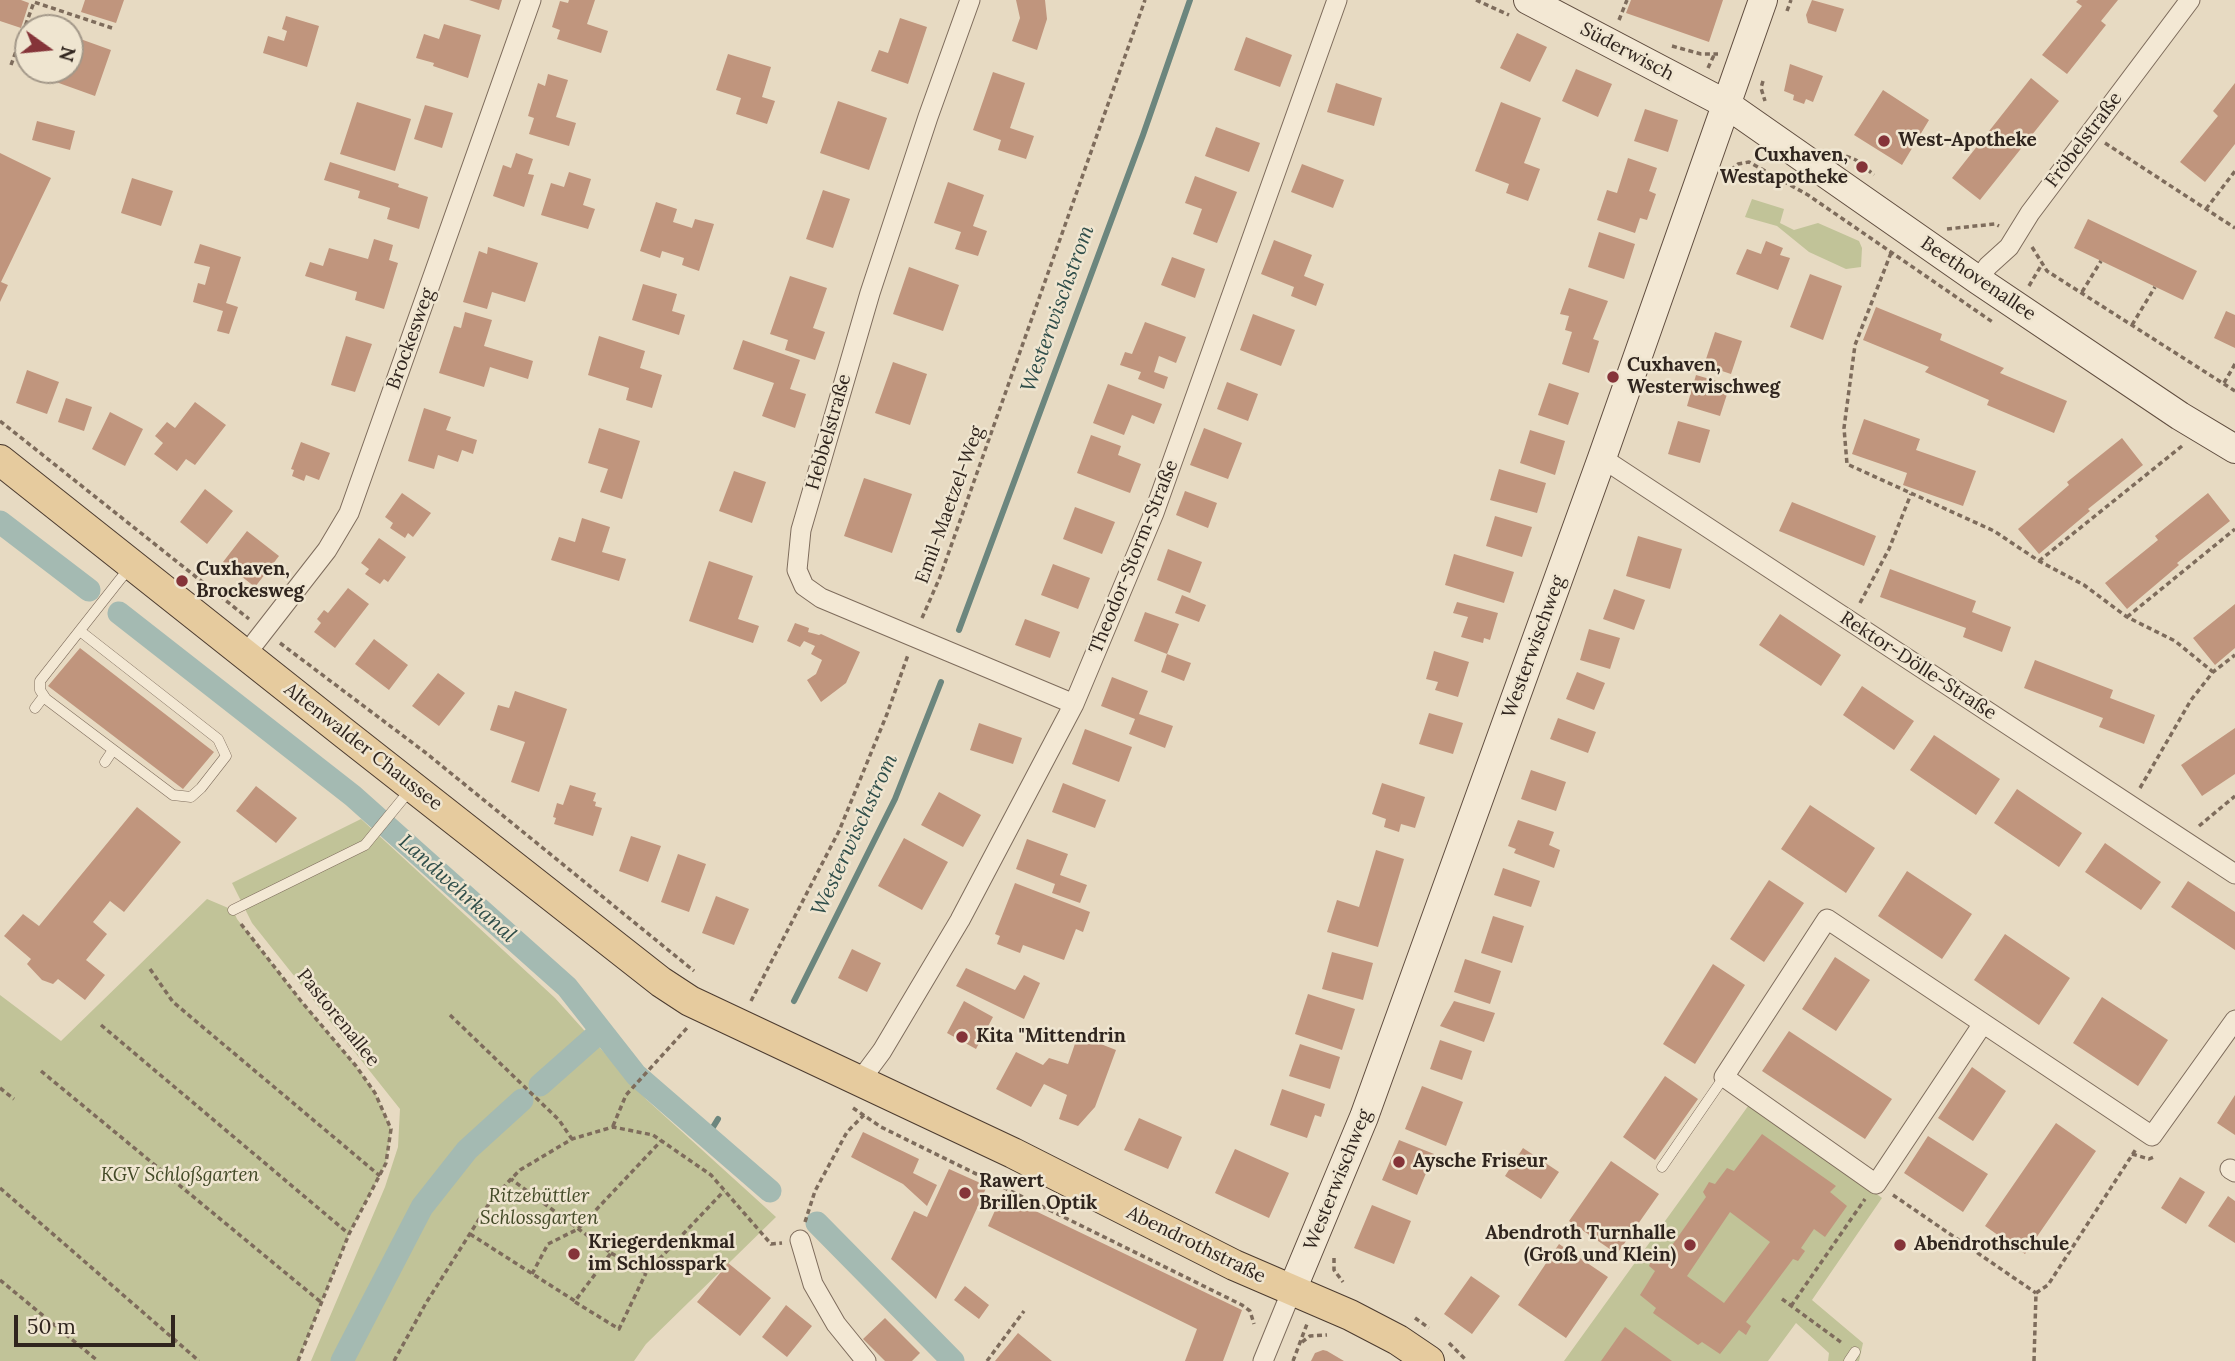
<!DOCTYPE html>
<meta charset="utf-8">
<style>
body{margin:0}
#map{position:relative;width:2235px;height:1361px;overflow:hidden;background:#e7dac2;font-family:Lora,serif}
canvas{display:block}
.north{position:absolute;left:14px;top:14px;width:70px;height:70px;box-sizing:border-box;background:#efe5d0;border:2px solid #a39889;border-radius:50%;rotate:105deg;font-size:19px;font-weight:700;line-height:28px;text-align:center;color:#30251e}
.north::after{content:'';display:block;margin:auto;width:24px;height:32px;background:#853439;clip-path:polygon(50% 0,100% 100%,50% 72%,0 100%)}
.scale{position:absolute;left:14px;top:1315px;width:161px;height:32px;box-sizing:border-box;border:4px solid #30251e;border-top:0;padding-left:9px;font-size:21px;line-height:24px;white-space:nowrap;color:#30251e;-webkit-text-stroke:5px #efe5d0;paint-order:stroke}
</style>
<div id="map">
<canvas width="2235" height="1361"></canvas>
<div class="north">N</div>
<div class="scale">50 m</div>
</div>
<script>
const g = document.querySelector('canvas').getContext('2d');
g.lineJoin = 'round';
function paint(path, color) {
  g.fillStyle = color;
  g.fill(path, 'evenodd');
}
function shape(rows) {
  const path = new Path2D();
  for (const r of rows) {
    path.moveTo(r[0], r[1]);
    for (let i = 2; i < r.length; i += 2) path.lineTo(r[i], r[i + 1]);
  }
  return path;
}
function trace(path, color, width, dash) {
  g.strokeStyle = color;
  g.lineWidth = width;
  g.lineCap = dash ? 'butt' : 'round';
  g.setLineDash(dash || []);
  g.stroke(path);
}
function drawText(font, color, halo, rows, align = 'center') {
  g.font = font + ' Lora,serif';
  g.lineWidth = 5;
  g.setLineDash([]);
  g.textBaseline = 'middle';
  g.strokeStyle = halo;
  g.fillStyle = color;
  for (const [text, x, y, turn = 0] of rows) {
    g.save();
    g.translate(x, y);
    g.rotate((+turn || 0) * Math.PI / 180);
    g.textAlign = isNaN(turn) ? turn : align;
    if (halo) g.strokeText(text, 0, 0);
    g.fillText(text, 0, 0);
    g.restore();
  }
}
paint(shape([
 [1752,199,1784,209,1780,223,1794,230,1818,223,1859,241,1862,248,1861,267,1846,269,1809,252,1777,226,1745,217],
 [361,819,555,998,647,1100,776,1217,646,1344,634,1361,311,1361,385,1187,398,1147,400,1109,252,923,232,883],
 [207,899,233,910,237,919,301,1001,356,1066,375,1093,391,1129,386,1163,349,1234,298,1361,0,1361,0,995,61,1041],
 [1751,1102,1882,1198,1812,1300,1863,1343,1859,1361,1828,1361,1829,1353,1796,1323,1768,1361,1564,1361]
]), '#c1c398');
trace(shape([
 [959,630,1143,135,1190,0],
 [794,1001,895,799,941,682],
 [707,1137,718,1119]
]), '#6c867e', 6);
trace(shape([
 [0,522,89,590],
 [119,613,353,796,567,987,636,1075,770,1191],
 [540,1085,601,1031],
 [817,1223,953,1361],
 [342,1361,422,1207,467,1150,522,1100]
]), '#a4bab2', 23);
paint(shape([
 [0,0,21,0,29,3,21,28,0,21],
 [85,0,124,0,116,23,81,12],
 [469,0,502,0,499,10],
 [569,0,595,0,587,24,608,31,601,53,557,39,560,30,552,27,560,1,568,3],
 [1016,0,1045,0,1047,19,1037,50,1012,41,1020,18],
 [1631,0,1723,0,1709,42,1626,13],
 [1812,0,1844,9,1836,32,1808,23,1806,15],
 [2078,0,2118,0,2101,21,2106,25,2067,74,2042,55,2082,6,2076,2],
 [286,16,319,26,307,67,263,53,268,36,284,41,287,31,282,29],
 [900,18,927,27,908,84,871,71,879,50,888,53],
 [444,24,481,35,468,78,433,66,434,63,416,58,424,34,439,39],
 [1517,33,1547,47,1530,82,1500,68],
 [72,36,111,50,95,96,56,82,60,70,70,70,70,42],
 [1246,37,1292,55,1280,87,1234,70],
 [728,54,771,67,762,97,775,101,767,124,736,114,741,98,716,90],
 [1790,64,1823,76,1813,102,1806,99,1804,104,1793,100,1794,95,1784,91],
 [1576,69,1612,84,1598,117,1562,101],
 [993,72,1025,83,1010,128,1034,136,1026,159,998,150,1001,140,973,130],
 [548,74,568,80,556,117,576,123,569,146,529,134,534,118,528,116,538,83,545,86],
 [2031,78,2059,101,1980,200,1952,178],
 [1336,83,1382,98,1374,126,1327,112],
 [2235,83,2235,144,2205,182,2180,162,2218,116,2213,111],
 [1883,90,1929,120,1902,165,1854,135],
 [838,101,887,118,869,170,820,153],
 [357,102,411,119,395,171,340,154],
 [1501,102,1541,118,1524,163,1540,169,1528,201,1506,193,1509,184,1475,171],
 [425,105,453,113,442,148,414,139],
 [1645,109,1678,120,1668,152,1634,141],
 [37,121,75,131,70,150,32,140],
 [1216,127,1260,143,1249,172,1205,156],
 [0,153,51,178,1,282,8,285,0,302],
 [516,153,533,159,528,174,534,175,524,207,493,196,503,165,511,168],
 [1628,158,1657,168,1649,191,1656,194,1647,220,1640,218,1635,233,1597,220,1607,190,1617,193],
 [330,162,399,184,398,187,428,197,419,229,387,219,390,208,358,198,360,191,324,180],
 [1302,164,1344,180,1333,208,1291,192],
 [569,172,591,179,583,205,595,209,588,229,541,215,551,183,564,187],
 [1195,176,1237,192,1217,243,1193,234,1202,209,1185,203],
 [132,178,173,191,161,226,121,213],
 [948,182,984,195,973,226,987,231,978,256,955,249,961,232,934,223],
 [823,190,850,199,833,248,806,239],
 [656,202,677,209,673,222,692,228,695,219,714,224,699,271,682,265,684,258,662,251,660,258,640,251],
 [2088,219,2197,271,2183,300,2074,248],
 [1599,232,1635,244,1624,279,1588,267],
 [374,239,393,245,389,260,398,263,384,309,355,300,357,292,305,276,310,262,323,266,329,248,368,259],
 [1274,240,1312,255,1304,276,1324,284,1316,306,1291,296,1294,287,1261,274],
 [1766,241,1783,248,1780,255,1790,258,1778,290,1736,274,1747,249,1761,254],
 [200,244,241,257,226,303,238,307,229,334,217,331,223,311,193,302,198,283,205,285,210,267,194,263],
 [488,247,538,263,525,302,492,292,487,309,463,302,479,251,487,254],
 [1172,257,1205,269,1195,298,1161,285],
 [909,267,959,285,943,331,893,314],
 [1810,274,1842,286,1823,340,1790,327],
 [790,276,827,288,813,328,825,332,815,360,785,350,788,340,770,334],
 [643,284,677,294,672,311,685,315,679,335,632,320],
 [1569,288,1608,301,1593,339,1599,341,1589,373,1562,364,1572,332,1565,330,1569,316,1560,314],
 [1876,307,1942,334,1940,340,2004,368,2000,373,2067,401,2054,433,1987,405,1989,400,1925,372,1929,367,1863,340],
 [2226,311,2235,315,2235,348,2214,338],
 [465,312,492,320,484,346,533,361,528,379,490,367,484,387,439,373,454,326,461,328],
 [1253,314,1295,330,1281,366,1240,350],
 [1145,322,1186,337,1176,363,1159,356,1154,372,1168,377,1164,389,1138,379,1141,372,1120,365,1125,352,1132,354],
 [1715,332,1742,341,1731,374,1704,365],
 [346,336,372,344,355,392,331,385],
 [599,336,645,351,640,368,662,375,652,408,626,400,629,388,588,375],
 [743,340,800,360,790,389,806,394,795,428,762,416,774,383,733,369],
 [893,362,927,374,910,425,875,413],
 [27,370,59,382,47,414,16,403],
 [1696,375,1730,385,1720,416,1687,406],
 [1227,382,1258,394,1248,421,1217,409],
 [1549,383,1579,393,1568,425,1538,415],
 [1108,384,1162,404,1154,424,1132,415,1124,435,1093,423],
 [66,398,92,407,84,431,58,422],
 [195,402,226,425,195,465,186,459,177,471,154,454,163,443,155,436,167,422,175,428],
 [424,408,451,417,446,430,477,440,473,454,462,450,458,462,438,455,434,469,408,461],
 [110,412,143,429,125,466,92,449],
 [1864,419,1920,439,1916,450,1976,471,1963,506,1903,485,1907,473,1852,454],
 [1678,421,1710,430,1700,463,1668,454],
 [599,428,640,441,622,499,600,492,608,469,588,463],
 [1204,428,1242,443,1228,479,1190,465],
 [1530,430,1565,441,1555,475,1520,463],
 [1091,435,1121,446,1118,455,1141,464,1130,493,1077,473],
 [2122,438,2143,465,2088,509,2090,511,2039,554,2018,529,2069,485,2067,482],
 [301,442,330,453,319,480,306,475,304,481,292,476,294,470,291,469],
 [1499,469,1546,483,1537,513,1490,500],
 [734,471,766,482,752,523,719,511],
 [864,478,912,494,892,553,844,536],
 [205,489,233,511,207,544,180,522],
 [1185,491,1217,503,1208,528,1176,515],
 [402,493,431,513,413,537,408,533,405,538,390,528,393,523,385,517],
 [2208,493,2230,521,2177,563,2179,565,2127,609,2105,583,2158,540,2155,536],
 [1792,502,1876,536,1864,566,1779,531],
 [1075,507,1115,522,1102,554,1063,539],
 [1495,516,1532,527,1522,557,1486,546],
 [582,518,610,527,602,552,626,559,619,581,551,560,559,537,575,542],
 [247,531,279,556,255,587,223,562],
 [1638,536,1682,549,1670,589,1626,576],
 [379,538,406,557,388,582,384,579,380,584,365,574,369,569,361,563],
 [1168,549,1202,562,1190,593,1157,580],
 [1454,554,1514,572,1504,603,1445,585],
 [709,561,753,576,738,619,759,626,753,643,689,621],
 [1053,564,1090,578,1078,609,1041,595],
 [1890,569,1976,601,1972,612,2011,627,2002,652,1963,637,1966,628,1880,597],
 [348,588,369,604,335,648,314,632,321,623,317,619,324,610,328,613],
 [1614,589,1645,600,1634,630,1603,619],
 [1182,595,1206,605,1199,622,1175,613],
 [1457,602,1498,613,1490,640,1484,638,1483,643,1461,637,1468,617,1453,613],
 [2235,604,2235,648,2215,665,2193,638],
 [1145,612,1179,624,1167,654,1134,641],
 [1780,614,1841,655,1821,686,1759,645],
 [1025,619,1060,632,1050,658,1015,645],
 [795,623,809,628,808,632,819,635,821,634,860,652,846,683,821,702,807,680,816,674,822,660,811,654,815,646,804,641,800,647,787,641],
 [1589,629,1620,638,1610,669,1580,660],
 [374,639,408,665,389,690,355,664],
 [80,648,214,752,183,789,48,686],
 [1434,651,1469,662,1458,697,1435,690,1438,682,1426,679],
 [1167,654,1191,663,1184,681,1161,672],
 [2035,660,2113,690,2110,698,2155,715,2144,744,2099,727,2103,718,2024,688],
 [1577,672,1605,683,1594,710,1566,699],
 [438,673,465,693,439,726,412,706],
 [1112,677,1148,691,1139,714,1173,726,1165,748,1129,734,1135,719,1101,706],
 [1862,686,1914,721,1894,750,1843,715],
 [515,691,567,709,539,792,511,782,525,742,490,730,498,705,509,708],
 [1429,713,1463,723,1453,754,1419,744],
 [1558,718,1596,732,1588,753,1550,739],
 [979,723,1022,738,1013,764,970,750],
 [2235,728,2235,774,2202,796,2181,765],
 [1085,729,1132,747,1119,782,1072,764],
 [1934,735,2000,779,1976,815,1910,770],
 [1531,770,1566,782,1556,811,1521,799],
 [1063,783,1106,800,1095,828,1052,812],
 [1382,783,1425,797,1415,828,1401,824,1399,832,1384,827,1386,819,1372,814],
 [570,785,596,793,593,801,596,802,595,806,602,808,593,836,554,824,556,818,553,817,557,803,563,805],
 [256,786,297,818,276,843,236,811],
 [2017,789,2082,833,2059,867,1994,823],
 [939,792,981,815,963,847,921,825],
 [1810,805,1875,848,1846,893,1781,849],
 [137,807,181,842,124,912,110,901,93,922,107,934,86,960,105,975,85,1000,58,979,53,984,42,980,27,964,31,959,4,936,23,914,39,926],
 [1518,820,1554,832,1549,845,1560,850,1554,868,1514,853,1516,849,1508,846],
 [631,836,661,846,648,882,619,871],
 [904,838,948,862,922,910,878,886],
 [1027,839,1068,854,1060,875,1087,885,1080,903,1052,893,1055,884,1016,869],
 [2105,843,2161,882,2141,910,2085,872],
 [1376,850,1404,859,1378,947,1327,932,1337,900,1359,907],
 [678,854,706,864,689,912,661,902],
 [1503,868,1540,881,1531,907,1494,895],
 [1907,871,1972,914,1942,959,1878,916],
 [1769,880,1804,903,1764,962,1730,939],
 [2188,881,2235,912,2235,950,2171,907],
 [1015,883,1090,912,1083,932,1076,929,1064,960,1023,945,1020,953,997,944,1000,936,995,934],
 [716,896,749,909,734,945,702,933],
 [1493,916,1524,926,1512,963,1481,953],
 [2005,934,2070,978,2039,1025,1974,980],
 [852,949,881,963,867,992,838,978],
 [1332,952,1373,963,1363,1000,1322,989],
 [1835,957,1870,980,1836,1031,1802,1009],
 [1465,959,1501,971,1490,1004,1454,992],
 [1713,964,1745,985,1695,1064,1663,1044],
 [966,968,1015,990,1024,975,1040,983,1024,1019,956,986],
 [1308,994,1355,1009,1342,1050,1295,1034],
 [2102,997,2168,1040,2138,1086,2073,1043],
 [964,1001,993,1017,976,1049,947,1033],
 [1454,1001,1495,1013,1484,1042,1440,1026],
 [1789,1031,1892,1099,1865,1139,1762,1071],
 [1078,1035,1116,1050,1095,1107,1078,1126,1059,1119,1067,1095,1044,1084,1031,1107,996,1089,1016,1052,1043,1065,1049,1058,1068,1064],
 [1440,1040,1472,1051,1462,1080,1430,1069],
 [1300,1044,1340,1057,1330,1089,1289,1076],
 [1972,1067,2006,1091,1973,1141,1938,1118],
 [1665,1076,1698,1099,1655,1160,1623,1137],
 [1422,1086,1463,1102,1446,1146,1405,1129],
 [1282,1089,1325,1104,1321,1117,1315,1115,1307,1138,1270,1125],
 [2235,1095,2235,1135,2217,1123],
 [1139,1118,1182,1137,1168,1169,1124,1150],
 [2056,1123,2096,1151,2025,1254,1985,1226],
 [863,1132,919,1159,913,1173,937,1185,927,1206,903,1184,851,1157],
 [1762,1134,1836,1186,1830,1192,1847,1206,1825,1237,1814,1229,1801,1248,1805,1251,1798,1261,1793,1259,1746,1322,1751,1326,1746,1335,1739,1330,1720,1354,1702,1342,1698,1345,1653,1313,1656,1308,1640,1295,1655,1271,1649,1266,1653,1256,1661,1261,1706,1197,1703,1192,1709,1182,1715,1184,1727,1168,1734,1171],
 [1730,1212,1770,1242,1724,1303,1687,1276],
 [1928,1136,1988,1174,1963,1212,1904,1173],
 [1399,1140,1434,1154,1417,1195,1382,1180],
 [1523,1148,1559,1172,1541,1199,1505,1176],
 [1235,1149,1289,1173,1269,1218,1215,1193],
 [1611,1161,1659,1194,1617,1254,1569,1221],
 [949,1169,987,1186,936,1299,891,1259,914,1211,927,1217],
 [2180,1177,2205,1192,2186,1224,2161,1208],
 [1002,1195,1242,1310,1223,1361,1185,1361,1197,1329,988,1226],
 [2228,1196,2235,1201,2235,1243,2208,1226],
 [1372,1205,1411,1221,1394,1264,1354,1248],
 [1559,1244,1608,1277,1566,1338,1518,1305],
 [728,1263,771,1298,740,1336,697,1302],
 [1471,1276,1500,1296,1472,1334,1444,1314],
 [965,1286,989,1305,979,1319,954,1300],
 [786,1305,812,1326,787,1357,762,1337],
 [885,1318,920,1353,912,1361,885,1361,863,1339],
 [1625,1327,1672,1361,1601,1361],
 [1018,1333,1052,1361,995,1361],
 [1323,1350,1327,1351,1344,1361,1311,1361,1315,1353]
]), '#c0957d');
const lane = shape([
 [80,631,218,739,226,756,201,788,191,797,173,795,46,699,40,690,40,681,118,582,130,567],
 [35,708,44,696],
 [105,762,113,750],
 [233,910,365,845,410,790],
 [1662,1167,1724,1077],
 [1849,1361,1855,1352]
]);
const street = shape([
 [970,0,928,117,870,293,801,530,797,570,804,586,821,598,1074,704],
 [1978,280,1988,266,2009,247,2030,213,2190,0],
 [1602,458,2235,874],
 [246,654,327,550,349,513,531,0],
 [1982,1025,1876,1184,1724,1077,1827,919,2152,1136,2235,1020],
 [859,1082,882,1051,960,920,1074,704,1154,513,1337,0],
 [2230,1169,2235,1172],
 [800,1240,813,1284,836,1324,866,1361],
 [1263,1361,1292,1290]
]);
const secondary = shape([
 [1528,0,1726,104,1978,280,2180,416,2235,449],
 [1292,1290,1364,1117,1602,458,1763,0]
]);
const primary = shape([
 [0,460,344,733,661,982,690,1001,1013,1153,1234,1265,1350,1315,1398,1340,1429,1361]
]);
trace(lane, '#7e6c5c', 11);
trace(street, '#7e6c5c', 21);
trace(secondary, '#604d3f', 30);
trace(primary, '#4c3b2f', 32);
trace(shape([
 [1476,0,1509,15],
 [1787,11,1791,0],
 [1619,20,1627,0],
 [1672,46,1701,54,1718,54],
 [11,65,34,2,112,28],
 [1708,68,1715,53],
 [1763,81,1761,88,1765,101],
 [2105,143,2235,228],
 [1846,156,1856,160,1874,175],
 [1731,170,1738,164,1749,162,1808,195,1994,323],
 [2206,209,2235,171],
 [1947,229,1995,224,1999,226],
 [2032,247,2047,271,2235,391],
 [1891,253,1855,345,1844,428,1847,464,1994,531,2039,561,2084,585,2127,617,2175,641,2213,672],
 [2029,286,2042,264],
 [2082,292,2101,261],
 [2132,325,2155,287],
 [2224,383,2235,364],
 [0,421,249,619],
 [2039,561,2182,446],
 [1860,603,1889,549,1911,494],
 [2127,617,2235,529],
 [922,618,940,577,1145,0],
 [280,643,426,753,694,971],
 [2140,788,2191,700,2213,672,2235,655],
 [2199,826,2235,796],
 [241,924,301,1001,356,1066,375,1093,391,1129,386,1163,349,1234,298,1361],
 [150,969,173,1002,380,1176],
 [751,1001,839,831,887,714,908,655],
 [450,1015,559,1120,572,1139],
 [101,1025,349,1234],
 [41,1071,322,1303],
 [0,1088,14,1099],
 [853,1108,881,1127,1242,1305,1250,1311,1254,1324],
 [613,1126,626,1095,687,1028],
 [2132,1154,2149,1159,2154,1157],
 [0,1188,199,1361],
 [1893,1195,2036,1293],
 [805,1222,815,1191,847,1132,864,1115],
 [470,1234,575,1301,611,1253,511,1179],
 [611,1253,646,1273,724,1191],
 [1334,1258,1334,1270,1343,1282],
 [532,1274,548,1244,578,1229,661,1141],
 [0,1280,98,1361],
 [1782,1299,1842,1343],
 [575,1302,619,1329,646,1273],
 [1791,1306,1865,1199],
 [1415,1318,1429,1328],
 [1302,1342,1310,1336,1327,1335],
 [1449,1343,1467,1361],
 [394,1361,426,1303,490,1202,511,1179,520,1170,572,1139,613,1127,653,1135,711,1175,771,1244,782,1243],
 [987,1361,1024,1311],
 [1293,1361,1307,1324],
 [2034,1361,2036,1293,2048,1285,2136,1149]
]), '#7e6c5c', 3.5, [5, 3.5]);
trace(lane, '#f3e8d4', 10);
trace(street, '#f3e8d4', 19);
trace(secondary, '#f3e8d4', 28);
trace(primary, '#e6cb9e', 30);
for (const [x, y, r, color] of [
 [1884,141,7,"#853439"],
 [1862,167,7,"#853439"],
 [1613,377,7,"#853439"],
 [182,581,7,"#853439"],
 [962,1037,7,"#853439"],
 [1399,1162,7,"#853439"],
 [965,1193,7,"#853439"],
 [1690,1245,7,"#853439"],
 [1900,1245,7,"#853439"],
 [574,1254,7,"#853439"]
]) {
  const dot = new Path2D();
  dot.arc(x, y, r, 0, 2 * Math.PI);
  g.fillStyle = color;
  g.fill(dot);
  trace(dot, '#efe5d0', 2.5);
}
drawText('19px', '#30251e', '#efe5d0', [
 ["Süderwisch",1627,52,28],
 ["Fröbelstraße",2084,140,-53],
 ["Beethovenallee",1978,279,34],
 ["Brockesweg",411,339,-70],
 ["Hebbelstraße",829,432,-74],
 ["Emil-Maetzel-Weg",950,505,-70],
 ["Theodor-Storm-Straße",1134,557,-68],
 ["Westerwischweg",1534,647,-70],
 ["Rektor-Dölle-Straße",1918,666,33],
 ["Altenwalder Chaussee",363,747,38],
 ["Pastorenallee",338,1018,51],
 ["Westerwischweg",1338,1180,-68],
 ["Abendrothstraße",1196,1245,26]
]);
drawText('bold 19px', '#30251e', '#efe5d0', [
 ["West-Apotheke",1898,141],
 ["Cuxhaven,",1848,156,"right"],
 ["Westapotheke",1848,178,"right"],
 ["Cuxhaven,",1627,366],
 ["Westerwischweg",1627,388],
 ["Cuxhaven,",196,570],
 ["Brockesweg",196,592],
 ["Kita \"Mittendrin",976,1037],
 ["Aysche Friseur",1413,1162],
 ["Rawert",979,1182],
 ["Brillen Optik",979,1204],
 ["Abendroth Turnhalle",1676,1234,"right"],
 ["(Groß und Klein)",1676,1256,"right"],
 ["Kriegerdenkmal",588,1243],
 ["im Schlosspark",588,1265],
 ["Abendrothschule",1914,1245]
], 'left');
drawText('italic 19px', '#434a27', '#efe5d0', [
 ["KGV Schloßgarten",180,1176],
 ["Ritzebüttler",539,1197],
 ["Schlossgarten",539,1219]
]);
drawText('italic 21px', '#2f4e4a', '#efe5d0', [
 ["Westerwischstrom",1058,309,-70],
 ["Westerwischstrom",855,835,-65],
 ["Landwehrkanal",457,889,42]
]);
</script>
